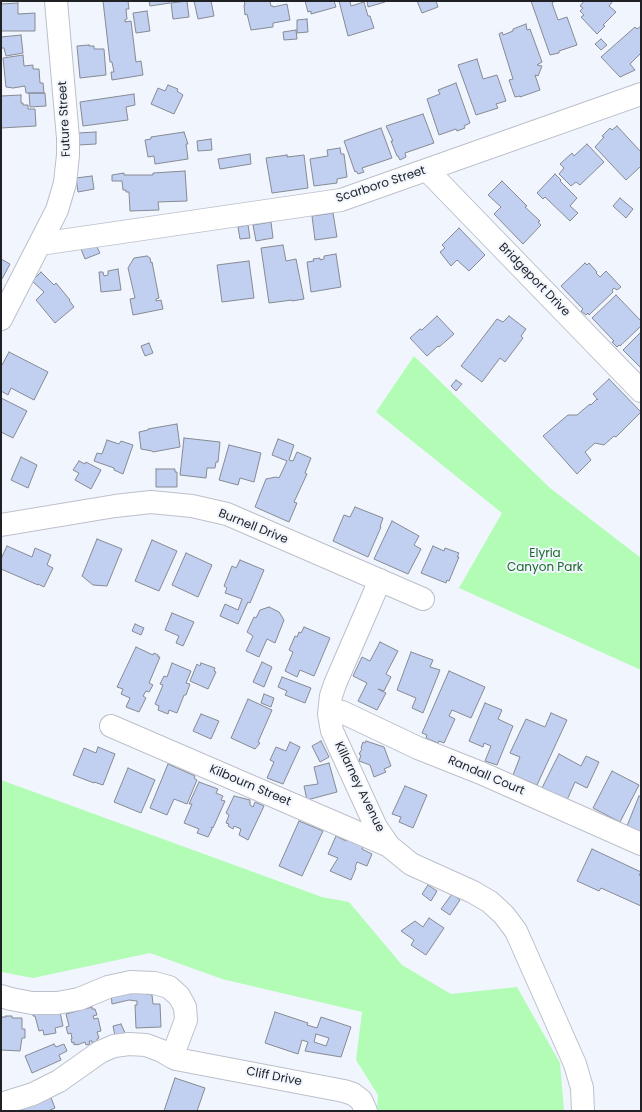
<!DOCTYPE html>
<style>
body{margin:0}
#map{position:relative;width:642px;height:1112px;overflow:hidden;background:#f0f5fe;font-family:Poppins,sans-serif}
canvas{display:block}
.frame{position:absolute;inset:0;border:2px solid #1f2124;pointer-events:none}
</style>
<div id="map">
<canvas width="642" height="1112"></canvas>
<div class="frame"></div>
</div>
<script>
const g = document.querySelector('canvas').getContext('2d');
g.lineJoin = 'round';
function paint(path, color) {
  g.fillStyle = color;
  g.fill(path, 'evenodd');
}
function shape(rows) {
  const path = new Path2D();
  for (const r of rows) {
    path.moveTo(r[0], r[1]);
    for (let i = 2; i < r.length; i += 2) path.lineTo(r[i], r[i + 1]);
  }
  return path;
}
function trace(path, color, width, dash) {
  g.strokeStyle = color;
  g.lineWidth = width;
  g.lineCap = dash ? 'butt' : 'round';
  g.setLineDash(dash || []);
  g.stroke(path);
}
function drawText(font, color, halo, rows, align = 'center') {
  g.font = font + ' Poppins,sans-serif';
  g.lineWidth = 4;
  g.setLineDash([]);
  g.textBaseline = 'middle';
  g.strokeStyle = halo;
  g.fillStyle = color;
  for (const [text, x, y, turn = 0] of rows) {
    g.save();
    g.translate(x, y);
    g.rotate((+turn || 0) * Math.PI / 180);
    g.textAlign = isNaN(turn) ? turn : align;
    if (halo) g.strokeText(text, 0, 0);
    g.fillText(text, 0, 0);
    g.restore();
  }
}
paint(shape([
 [414,356,550,488,641,558,641,670,459,588,502,513,376,412],
 [1,780,322,897,349,902,402,965,451,994,517,987,560,1063,564,1111,377,1111,378,1095,356,1060,362,1012,222,979,150,953,33,978,1,972]
]), '#b3fcb6');
const building = shape([
 [103,1,128,1,129,9,126,9,127,19,125,20,125,22,131,21,136,62,141,61,143,75,112,80,111,72,114,72,112,62,110,62,103,1],
 [149,1,170,1,170,3,150,6,149,1],
 [187,1,189,17,173,19,171,3,187,1],
 [194,1,211,1,214,16,198,19,194,1],
 [244,1,270,1,271,6,273,6,273,7,287,4,290,20,273,23,273,27,251,30,247,14,245,15,244,5,245,5,244,1],
 [305,1,334,1,336,7,311,14,311,11,308,12,305,1],
 [339,1,350,1,351,6,364,2,368,16,370,16,374,28,348,36,339,1],
 [367,1,385,1,385,2,368,7,367,1],
 [417,1,436,1,438,7,422,13,417,1],
 [531,1,555,1,552,3,558,20,567,17,577,45,559,51,559,53,550,55,531,1],
 [584,1,613,1,609,6,616,12,603,25,605,26,597,34,581,17,584,15,580,11,583,8,580,6,584,1],
 [18,3,18,14,35,13,35,31,1,31,1,4,18,3],
 [147,11,150,31,136,33,133,13,147,11],
 [307,19,308,32,297,33,297,20,307,19],
 [526,24,527,30,530,29,542,62,537,65,542,66,538,76,535,75,540,90,520,97,520,96,515,97,509,80,513,79,499,34,502,32,503,35,513,31,513,29,526,24],
 [641,26,641,53,630,64,635,70,620,77,601,57,635,27,637,29,641,26],
 [296,30,297,39,284,40,283,32,296,30],
 [21,35,23,53,6,56,4,48,1,48,1,37,21,35],
 [601,39,607,45,601,50,595,44,601,39],
 [89,45,89,46,94,46,94,49,104,49,106,75,80,78,77,46,89,45],
 [23,55,24,66,33,65,33,69,39,69,40,83,43,83,44,93,26,93,25,86,13,88,6,87,3,58,23,55],
 [477,59,483,79,497,75,506,101,496,104,498,108,476,115,458,65,477,59],
 [456,83,470,123,464,126,465,128,457,131,456,129,439,135,427,99,440,94,438,90,456,83],
 [168,85,178,89,177,91,183,95,174,114,151,104,158,88,165,91,168,85],
 [29,93,45,93,46,106,30,107,29,93],
 [134,94,135,105,126,107,128,120,83,126,80,102,134,94],
 [21,95,21,103,23,103,23,105,28,105,28,109,35,109,36,126,1,128,1,96,21,95],
 [423,114,434,143,405,153,406,157,400,160,398,156,397,156,391,141,393,141,386,126,423,114],
 [617,126,641,152,641,167,640,167,626,180,595,147,604,137,602,136,610,128,612,130,617,126],
 [381,128,392,158,362,168,364,172,358,174,356,171,355,172,344,141,381,128],
 [96,132,96,144,78,145,78,133,96,132],
 [184,132,188,144,186,144,188,159,155,164,154,156,148,157,145,140,151,139,151,137,184,132],
 [211,139,212,150,198,151,197,141,211,139],
 [587,144,604,162,580,185,576,182,571,186,559,174,564,168,560,164,572,153,574,156,587,144],
 [340,148,341,154,344,154,347,177,337,179,337,183,314,186,310,159,328,156,327,150,340,148],
 [250,154,251,164,220,169,218,159,250,154],
 [287,155,287,157,304,155,308,188,272,193,266,158,287,155],
 [185,171,187,201,158,202,159,210,130,211,129,192,126,192,126,190,123,190,122,181,112,181,112,175,124,173,124,175,153,175,153,173,185,171],
 [555,174,561,180,560,181,577,198,570,206,578,213,570,221,545,197,543,199,537,193,555,174],
 [92,176,94,189,78,192,76,178,92,176],
 [502,181,527,206,525,207,540,221,538,222,541,225,523,244,494,214,501,207,488,195,502,181],
 [620,198,633,209,626,218,613,206,620,198],
 [333,213,337,237,315,240,312,216,333,213],
 [271,222,273,238,256,241,253,225,271,222],
 [248,225,250,238,240,239,238,227,248,225],
 [459,228,485,255,469,271,457,260,451,266,440,252,445,248,442,245,459,228],
 [95,243,100,253,85,259,81,249,95,243],
 [283,245,286,261,296,259,304,299,292,301,292,300,269,303,261,248,283,245],
 [336,254,341,287,311,292,307,262,314,261,313,259,320,258,320,260,324,259,324,256,336,254],
 [147,256,150,258,151,263,152,262,159,298,156,299,156,301,161,300,163,309,133,315,130,299,135,298,128,268,134,258,147,256],
 [1,259,10,264,2,279,1,279,1,259],
 [249,261,254,298,222,302,217,265,249,261],
 [585,263,587,265,589,263,597,272,596,273,600,277,606,271,621,287,617,290,614,288,612,290,613,292,589,315,588,313,586,315,581,311,583,309,561,286,585,263],
 [118,269,121,290,101,292,99,272,103,272,104,276,108,275,108,271,118,269],
 [41,272,54,285,56,283,70,300,69,300,74,307,55,323,36,300,44,292,32,281,41,272],
 [616,295,641,321,641,326,620,346,619,345,617,347,612,342,614,341,592,318,616,295],
 [437,316,454,334,439,347,438,346,427,356,410,338,420,329,422,330,437,316],
 [509,316,526,329,521,336,523,338,505,362,500,358,482,382,461,366,497,319,503,322,509,316],
 [641,332,641,368,623,350,641,332],
 [149,343,153,353,145,356,141,346,149,343],
 [9,352,48,372,34,400,11,388,8,395,1,391,1,365,2,365,9,352],
 [609,379,641,412,616,437,614,436,604,445,595,443,585,452,591,460,577,474,543,436,568,415,577,415,590,404,591,405,597,399,598,400,593,394,609,379],
 [456,380,462,384,456,391,451,386,456,380],
 [1,398,27,411,13,438,1,432,1,398],
 [177,424,180,447,153,452,152,451,141,449,139,432,148,430,148,429,177,424],
 [184,438,220,442,218,462,216,462,215,468,207,468,206,478,180,475,184,438],
 [278,439,294,445,289,460,293,461,297,452,311,458,305,473,307,474,294,502,297,503,289,522,255,507,266,479,276,477,279,478,287,461,272,455,278,439],
 [107,440,119,444,121,441,133,445,123,474,114,470,114,468,94,461,97,453,102,454,107,440],
 [229,445,261,453,254,482,240,478,238,485,219,480,229,445],
 [21,457,37,465,28,488,11,480,21,457],
 [79,461,85,464,86,462,101,470,91,489,75,480,79,473,73,470,79,461],
 [156,469,175,469,175,472,177,472,177,487,156,487,156,469],
 [355,507,383,518,380,527,381,527,368,557,333,541,344,515,350,517,355,507],
 [392,521,419,536,414,545,421,549,408,574,374,559,392,521],
 [97,539,122,549,107,586,93,585,82,576,97,539],
 [152,540,177,551,159,591,135,581,152,540],
 [7,546,32,557,35,548,51,555,47,565,53,568,44,587,38,584,38,585,1,569,1,559,7,546],
 [433,546,444,551,445,548,459,553,457,557,459,557,449,581,447,580,446,583,421,573,433,546],
 [186,553,212,565,198,597,172,585,186,553],
 [240,560,264,570,250,603,248,602,238,624,220,616,225,604,238,610,242,599,225,593,227,588,224,586,232,566,236,568,240,560],
 [269,607,279,612,284,620,275,643,267,639,259,657,246,651,253,636,247,632,254,617,256,618,260,610,269,607],
 [172,613,194,622,183,646,176,643,179,636,165,630,172,613],
 [135,624,144,628,141,635,132,631,135,624],
 [304,627,330,638,314,676,300,670,297,677,285,671,293,652,289,650,295,636,297,637,299,632,301,633,304,627],
 [380,642,398,651,386,674,391,677,384,691,378,689,386,693,377,710,358,701,367,683,353,676,362,657,370,661,380,642],
 [136,647,153,655,154,653,158,655,158,657,160,657,149,683,153,685,149,692,146,691,143,696,146,698,139,712,126,707,130,698,121,694,123,689,117,687,136,647],
 [411,652,433,660,430,667,440,670,423,713,412,708,416,698,397,690,411,652],
 [262,662,272,667,264,687,253,682,262,662],
 [172,663,191,671,186,683,190,684,186,695,184,695,177,713,169,710,168,714,158,710,159,706,155,704,163,685,160,684,164,676,167,677,172,663],
 [201,663,215,668,214,671,216,672,208,689,190,681,197,664,200,666,201,663],
 [449,671,485,687,471,718,452,710,449,716,455,719,444,743,439,741,438,743,426,738,427,735,422,733,449,671],
 [282,677,311,688,305,703,285,695,287,691,278,687,282,677],
 [264,694,274,698,271,707,261,703,264,694],
 [248,699,272,710,258,742,260,743,255,749,231,738,248,699],
 [485,703,502,710,498,719,513,726,497,765,485,761,491,746,484,743,483,747,469,741,485,703],
 [551,713,567,720,537,785,513,775,520,757,510,753,526,719,545,727,551,713],
 [201,714,219,721,211,739,193,731,201,714],
 [321,741,329,757,320,762,312,746,321,741],
 [366,741,384,747,391,766,384,769,386,772,374,777,370,765,359,761,361,755,359,754,362,749,361,748,363,742,365,743,366,741],
 [290,742,300,747,283,784,267,778,274,762,270,760,276,747,286,751,290,742],
 [98,747,115,754,103,785,94,782,94,783,73,775,84,748,96,753,98,747],
 [559,754,581,766,586,756,599,762,587,788,575,782,567,800,542,788,559,754],
 [329,763,337,792,307,800,304,786,318,784,314,767,329,763],
 [168,764,195,776,194,778,197,780,187,804,174,799,167,815,150,808,168,764],
 [128,768,155,780,141,813,114,802,128,768],
 [612,771,639,785,620,822,593,808,612,771],
 [199,782,218,789,216,793,223,796,221,800,225,801,213,828,211,827,212,829,208,837,197,833,199,829,184,823,192,804,189,804,199,782],
 [405,786,427,795,413,828,399,822,401,817,392,814,405,786],
 [234,796,250,800,250,805,253,807,255,802,264,806,248,840,239,835,241,829,234,826,233,829,228,826,229,824,226,823,229,815,226,813,234,796],
 [639,796,641,797,641,832,627,826,639,796],
 [299,821,323,831,302,876,279,866,299,821],
 [336,836,346,841,347,837,364,845,362,849,372,854,367,866,357,862,355,867,356,868,351,880,330,871,338,858,328,854,336,836],
 [592,849,641,872,639,875,641,876,641,906,601,888,599,891,577,881,592,849],
 [428,885,437,891,431,901,422,894,428,885],
 [452,894,460,900,450,915,441,909,452,894],
 [429,918,444,928,426,955,411,945,414,940,401,931,415,921,423,927,429,918],
 [129,990,152,995,153,1004,160,1004,161,1027,136,1028,135,1005,137,1005,137,1001,129,1000,112,1004,111,993,129,990],
 [92,1007,92,1009,95,1009,97,1015,93,1016,94,1019,98,1018,101,1031,97,1032,99,1038,97,1039,97,1041,92,1043,92,1041,89,1041,90,1044,86,1045,85,1042,77,1045,77,1044,74,1045,74,1042,72,1043,71,1039,72,1039,71,1033,68,1034,66,1027,69,1026,66,1014,92,1007],
 [33,1012,60,1012,63,1026,55,1028,56,1033,44,1035,43,1030,39,1031,35,1016,33,1016,33,1012],
 [275,1012,308,1023,307,1025,317,1028,321,1017,351,1027,341,1057,305,1051,308,1042,302,1040,298,1054,265,1043,275,1012],
 [316,1034,329,1038,326,1046,314,1042,316,1034],
 [6,1016,12,1016,12,1018,22,1018,22,1029,25,1029,25,1038,22,1038,20,1051,1,1050,1,1017,6,1017,6,1016],
 [121,1024,126,1035,115,1036,113,1026,121,1024],
 [54,1044,56,1047,64,1044,67,1051,59,1055,61,1060,32,1073,25,1056,54,1044],
 [175,1078,205,1088,197,1111,164,1111,175,1078],
 [50,1095,55,1108,48,1111,16,1111,14,1107,50,1095]
]);
paint(building, '#c1cff1');
trace(building, '#868a93', 1);
const minor = shape([
 [427,170,641,391],
 [40,244,341,200,641,94],
 [1,319,57,210,65,183,68,155,68,138,56,1],
 [1,525,115,506,151,502,192,506,227,514,423,599],
 [380,580,335,684,331,696,329,714,332,731,376,827,389,846,411,864,473,892,490,902,504,915,516,931,575,1064,582,1088,583,1111],
 [329,714,342,712,418,748,481,773,641,844],
 [111,726,389,846],
 [1,996,11,999,32,1003,57,1003,79,999,108,987,131,982,154,983,169,987,179,996,185,1007,186,1020,172,1057,162,1051,146,1045,129,1044,114,1046,100,1052,59,1081,33,1094,1,1104],
 [172,1057,176,1059,344,1091,353,1094,361,1100,366,1111]
]);
trace(minor, '#bcc0ca', 24);
trace(minor, '#fff', 22);
drawText('12px', '#1f2124', '#f0f5fe', [
 ["Future Street",65,119,-93],
 ["Scarboro Street",381,185,-18],
 ["Bridgeport Drive",534,280,46],
 ["Burnell Drive",253,527,22],
 ["Randall Court",486,776,23],
 ["Kilbourn Street",250,786,23],
 ["Killarney Avenue",359,787,64],
 ["Cliff Drive",274,1077,11]
]);
drawText('12px', '#1c6927', '#f0f5fe', [
 ["Elyria",545,554],
 ["Canyon Park",545,568]
]);
</script>
